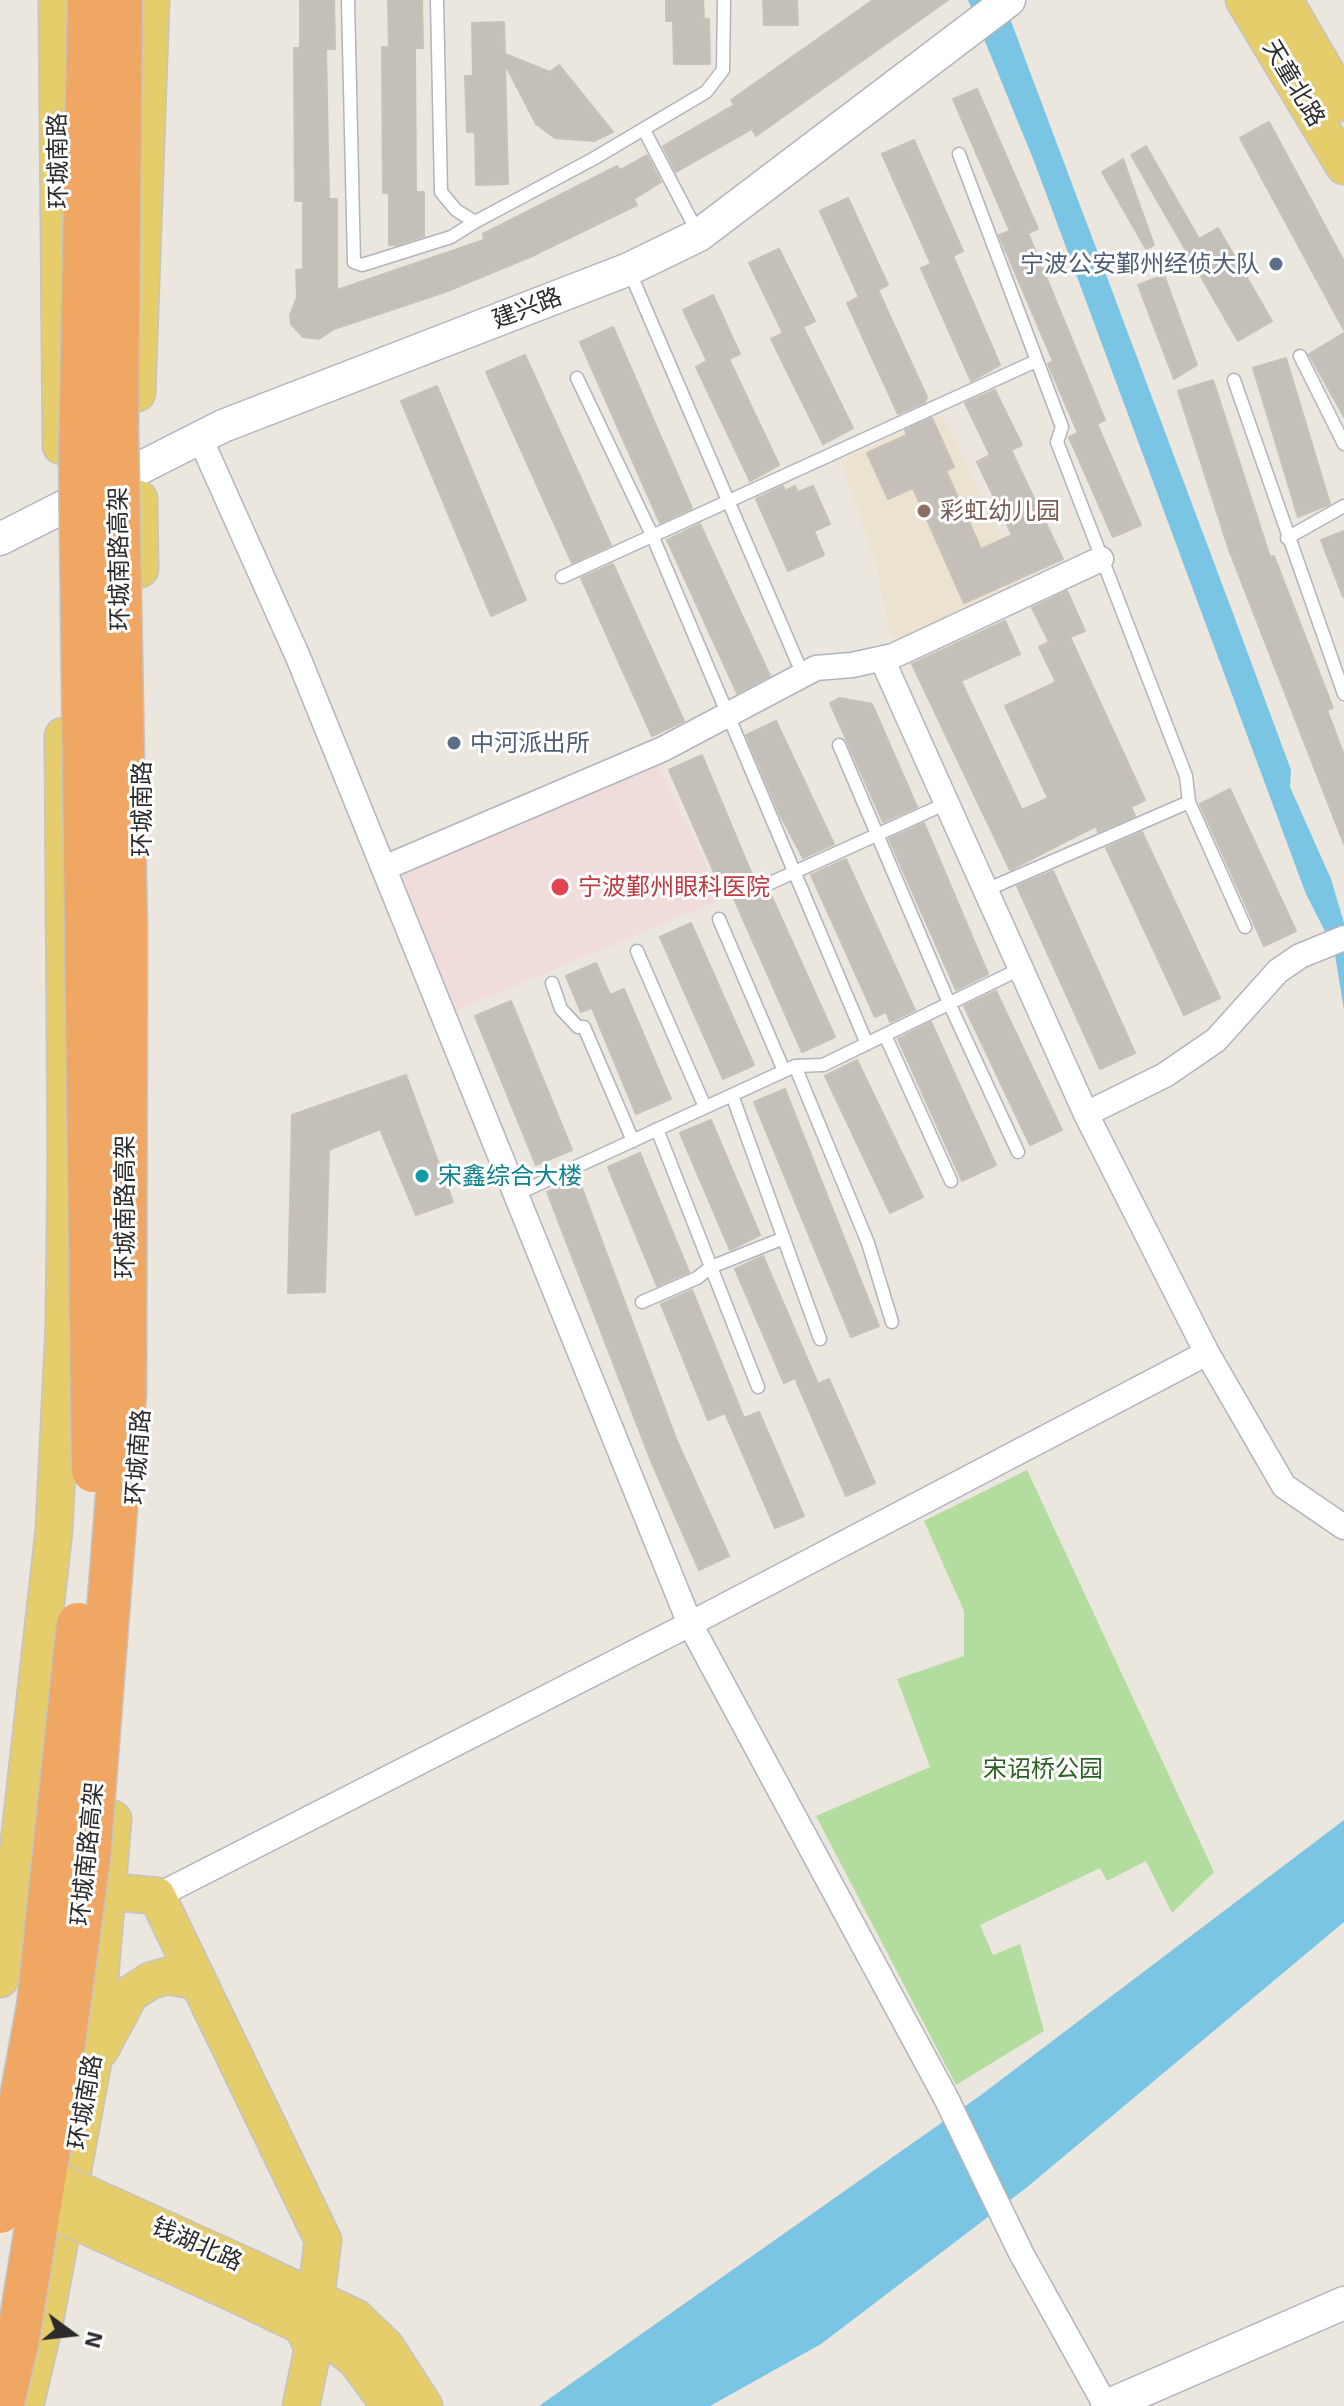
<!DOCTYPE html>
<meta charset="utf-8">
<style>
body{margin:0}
#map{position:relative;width:1344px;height:2406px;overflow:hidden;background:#ebe6de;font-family:"Exo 2",sans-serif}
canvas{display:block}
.north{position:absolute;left:32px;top:2294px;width:80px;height:80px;-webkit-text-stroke:6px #fff;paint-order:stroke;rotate:105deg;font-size:22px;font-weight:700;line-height:32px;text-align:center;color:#2b2b2b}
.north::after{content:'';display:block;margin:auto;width:28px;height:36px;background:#2b2b2b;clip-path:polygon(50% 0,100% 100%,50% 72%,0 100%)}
</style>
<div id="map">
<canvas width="1344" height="2406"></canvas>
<div class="north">N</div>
</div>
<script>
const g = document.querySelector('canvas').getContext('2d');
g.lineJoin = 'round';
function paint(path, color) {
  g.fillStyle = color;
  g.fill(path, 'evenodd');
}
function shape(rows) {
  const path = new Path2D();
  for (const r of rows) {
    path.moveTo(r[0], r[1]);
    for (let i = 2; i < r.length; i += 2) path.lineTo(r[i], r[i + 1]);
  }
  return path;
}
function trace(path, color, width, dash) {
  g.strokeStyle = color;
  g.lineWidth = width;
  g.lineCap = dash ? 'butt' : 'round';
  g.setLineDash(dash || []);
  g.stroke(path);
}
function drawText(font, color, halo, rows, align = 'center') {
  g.font = font + ' "Exo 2","Noto Sans SC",sans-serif';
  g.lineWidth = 6;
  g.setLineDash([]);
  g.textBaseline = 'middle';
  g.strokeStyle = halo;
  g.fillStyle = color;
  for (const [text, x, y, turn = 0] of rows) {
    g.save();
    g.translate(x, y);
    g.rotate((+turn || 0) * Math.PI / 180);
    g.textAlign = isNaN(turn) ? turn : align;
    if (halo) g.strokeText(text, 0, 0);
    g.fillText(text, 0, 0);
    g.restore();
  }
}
paint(shape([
 [942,415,1024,581,898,639,890,633,876,563,841,460]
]), '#ebe3cf');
paint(shape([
 [659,766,722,899,455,1011,398,874]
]), '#f1dcdc');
paint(shape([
 [1027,1470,1214,1872,1172,1913,1146,1861,1107,1881,1100,1868,980,1925,993,1955,1020,1944,1044,2031,956,2085,816,1816,930,1767,897,1679,964,1656,964,1611,924,1521]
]), '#b2dd9f');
paint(shape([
 [968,0,1003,0,1234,616,1291,770,1290,787,1331,879,1344,923,1344,1010,1334,949,1306,894,1034,161],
 [1344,1820,1344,1922,1026,2188,821,2344,710,2406,539,2406,981,2095]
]), '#7ac4e4');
const building = shape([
 [300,0,334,0,335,49,326,49,329,199,337,199,337,290,484,240,483,234,617,166,620,170,647,155,661,182,634,199,637,205,530,257,445,292,334,329,319,339,303,337,291,324,290,315,297,297,296,270,303,269,303,201,295,201,294,48,300,48,300,0],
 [388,0,422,0,423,48,415,48,416,192,424,192,424,236,397,245,389,245,389,193,383,193,382,47,389,47,388,0],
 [666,0,703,0,704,19,709,19,710,64,674,64,673,21,666,21,666,0],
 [763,0,797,0,798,25,764,25,763,0],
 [873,0,948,0,756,136,752,129,676,172,663,146,734,105,731,100,873,0],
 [504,22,505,54,550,72,559,65,613,132,594,141,555,138,536,124,505,64,508,184,476,185,475,132,467,132,465,76,473,76,472,23,504,22],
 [977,89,1038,229,1028,233,1105,420,1097,424,1141,525,1113,537,1069,437,1078,433,1048,364,1053,361,999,235,1010,231,953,99,977,89],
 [1269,122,1344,261,1344,330,1240,138,1269,122],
 [914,140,963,251,953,256,1000,365,971,381,921,268,931,264,882,154,914,140],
 [1146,146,1199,239,1218,228,1272,321,1238,341,1131,155,1146,146],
 [1123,159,1154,245,1146,249,1102,172,1123,159],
 [848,198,888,285,878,290,927,397,925,402,898,414,847,303,859,297,820,211,848,198],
 [779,249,815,321,803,327,853,428,823,444,771,339,783,333,749,263,779,249],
 [1164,275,1197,365,1174,379,1138,285,1164,275],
 [713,295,740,354,729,359,779,465,750,481,696,367,707,361,683,310,713,295],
 [613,327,692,508,660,523,580,342,613,327],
 [1344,333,1344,417,1309,354,1344,333],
 [525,355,611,545,572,563,486,372,525,355],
 [1286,358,1330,504,1298,517,1253,368,1286,358],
 [1213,380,1270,557,1274,556,1333,708,1327,710,1344,755,1344,844,1229,550,1178,391,1213,380],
 [437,386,526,600,491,616,401,401,437,386],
 [995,390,1022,445,1011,450,1063,559,964,603,913,488,888,499,867,453,907,435,905,430,932,418,954,467,946,471,981,549,1012,535,977,462,990,455,965,403,995,390],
 [783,486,785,491,795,486,798,492,813,486,830,524,814,531,824,555,788,571,756,499,783,486],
 [700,524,770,676,737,693,667,540,700,524],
 [1344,531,1344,596,1343,597,1321,540,1344,531],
 [613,564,684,721,652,736,581,578,613,564],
 [1067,591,1085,631,1070,637,1145,800,1131,807,1135,816,1098,832,1096,826,1010,870,912,664,1005,621,1020,654,961,681,1022,810,1048,798,1005,706,1056,682,1039,647,1049,642,1032,608,1067,591],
 [840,698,872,704,917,807,883,822,830,703,840,698],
 [776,721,834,844,803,858,780,815,746,735,776,721],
 [702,755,758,889,764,898,771,895,835,1037,802,1052,731,892,724,895,669,770,702,755],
 [1230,789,1296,931,1264,946,1200,804,1230,789],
 [924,823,988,974,956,990,889,839,924,823],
 [1142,832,1220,998,1184,1015,1106,848,1142,832],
 [846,859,915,1010,890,1022,886,1012,875,1017,811,875,846,859],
 [1053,871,1135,1053,1100,1069,1017,886,1053,871],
 [691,923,754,1065,723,1079,660,937,691,923],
 [596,963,610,995,624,989,671,1099,636,1114,592,1008,581,1012,566,976,596,963],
 [996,991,1062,1130,1030,1145,964,1006,996,991],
 [511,1001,572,1150,536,1165,475,1016,511,1001],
 [931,1022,996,1165,962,1181,898,1039,931,1022],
 [857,1060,923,1197,890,1213,825,1076,857,1060],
 [406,1075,453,1202,416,1215,380,1129,329,1150,325,1292,288,1293,292,1115,406,1075],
 [785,1089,879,1326,851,1337,754,1102,785,1089],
 [711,1120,760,1235,730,1250,680,1133,711,1120],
 [640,1153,689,1272,657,1286,608,1167,640,1153],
 [579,1180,677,1441,729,1556,699,1570,651,1461,547,1192,579,1180],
 [763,1256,818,1384,829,1379,875,1483,846,1496,795,1378,784,1383,735,1269,763,1256],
 [692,1290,744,1418,759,1412,804,1516,775,1528,725,1413,708,1420,661,1304,692,1290]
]);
paint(building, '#c4c0b9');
trace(building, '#c7c2b8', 2);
const lane = shape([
 [348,0,354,262,362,265,451,237,475,222],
 [437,0,441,192,456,210,475,222,593,159,706,92,723,70,724,0],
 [644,130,698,233],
 [959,154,1062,427,1057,442,1186,776,1189,802,1245,927],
 [629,270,803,675],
 [1300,356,1344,444],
 [577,378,652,535,867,1044],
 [1234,380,1344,694],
 [1287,538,1344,506],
 [562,577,1036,361],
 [839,745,949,1003,1018,1152],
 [766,885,947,803],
 [986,890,1189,802],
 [719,919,784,1071],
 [637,951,705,1107],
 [552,983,561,1009,578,1027,584,1027,633,1141],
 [885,1035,951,1181],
 [795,1066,868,1243,892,1322],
 [732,1095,820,1339],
 [657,1129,758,1387],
 [517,1194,795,1066,823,1065,1022,968],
 [642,1302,697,1278,711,1267,784,1238]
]);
const street = shape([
 [200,438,298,657,690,1624,946,2098,1021,2253,1106,2406],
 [882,659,1086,1114,1207,1353,1284,1486,1344,1527],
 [384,868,663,749,816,668,852,665,893,656,1101,559],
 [1086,1114,1165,1075,1216,1040,1278,971,1300,956,1344,938],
 [157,1896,690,1624,1207,1353]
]);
const secondary = shape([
 [0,539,223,426,629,269,699,235,1009,0],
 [1107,2406,1344,2303]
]);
const primary = shape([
 [57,0,61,446],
 [1244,0,1344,166],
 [1284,0,1344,103],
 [137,393,151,0],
 [139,499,140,569],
 [86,1889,157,1896,323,2240,316,2297],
 [0,1979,15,1879,54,1530,64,1326,66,1158,63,736],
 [100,2050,130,1994,150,1981,166,1976,198,1981],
 [250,2268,356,2318,386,2347,424,2406],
 [240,2296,331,2340,356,2360,390,2406],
 [25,2406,45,2320,93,2062,113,1819],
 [301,2406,313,2348,303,2327]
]);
trace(lane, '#b1b4bd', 15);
trace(street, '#b1b4bd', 27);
trace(secondary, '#b1b4bd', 35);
trace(primary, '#c4c4c4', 39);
trace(lane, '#fff', 12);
trace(street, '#fff', 24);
trace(secondary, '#fff', 32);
trace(primary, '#e4cd6a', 36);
const primaryBridge = shape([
 [22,2165,250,2268],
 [16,2194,240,2296]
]);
const highwayBridge = shape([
 [89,0,80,458,93,1471],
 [0,2212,38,2006,78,1624],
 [2,2406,17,2344,51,2137,89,1858,125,1393,126,932,117,429,121,0]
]);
trace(primaryBridge, '#c4c4c4', 39, []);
trace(highwayBridge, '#c4c4c4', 45, []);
trace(primaryBridge, '#e4cd6a', 36);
trace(highwayBridge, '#f0a764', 42);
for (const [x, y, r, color] of [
 [1276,264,8,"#5c6f8a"],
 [924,511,8,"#8d6e63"],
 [454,743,8,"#5c6f8a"],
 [560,887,10,"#e0444e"],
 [422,1176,8,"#0f9aa8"]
]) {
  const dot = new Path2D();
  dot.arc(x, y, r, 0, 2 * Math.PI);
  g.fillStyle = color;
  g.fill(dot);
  trace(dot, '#fff', 3);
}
drawText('24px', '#2b2b2b', '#fff', [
 ["天童北路",1294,83,59],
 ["环城南路",58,161,-91],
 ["建兴路",527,308,-21],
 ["环城南路高架",119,559,-91],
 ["环城南路",142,809,-90],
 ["环城南路高架",125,1207,-90],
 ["环城南路",138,1457,-86],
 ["环城南路高架",87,1854,-84],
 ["环城南路",85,2102,-80],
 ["钱湖北路",197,2244,24]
]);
drawText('24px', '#4e5e75', '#fff', [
 ["宁波公安鄞州经侦大队",1260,264],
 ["中河派出所",470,743,"left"]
], 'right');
drawText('24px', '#785e54', '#fff', [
 ["彩虹幼儿园",940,511]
], 'left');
drawText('24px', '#be3a42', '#fff', [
 ["宁波鄞州眼科医院",578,887]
], 'left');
drawText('24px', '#0d838f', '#fff', [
 ["宋鑫综合大楼",438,1176]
], 'left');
drawText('24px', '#2b6221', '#fff', [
 ["宋诏桥公园",1043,1769]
]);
</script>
